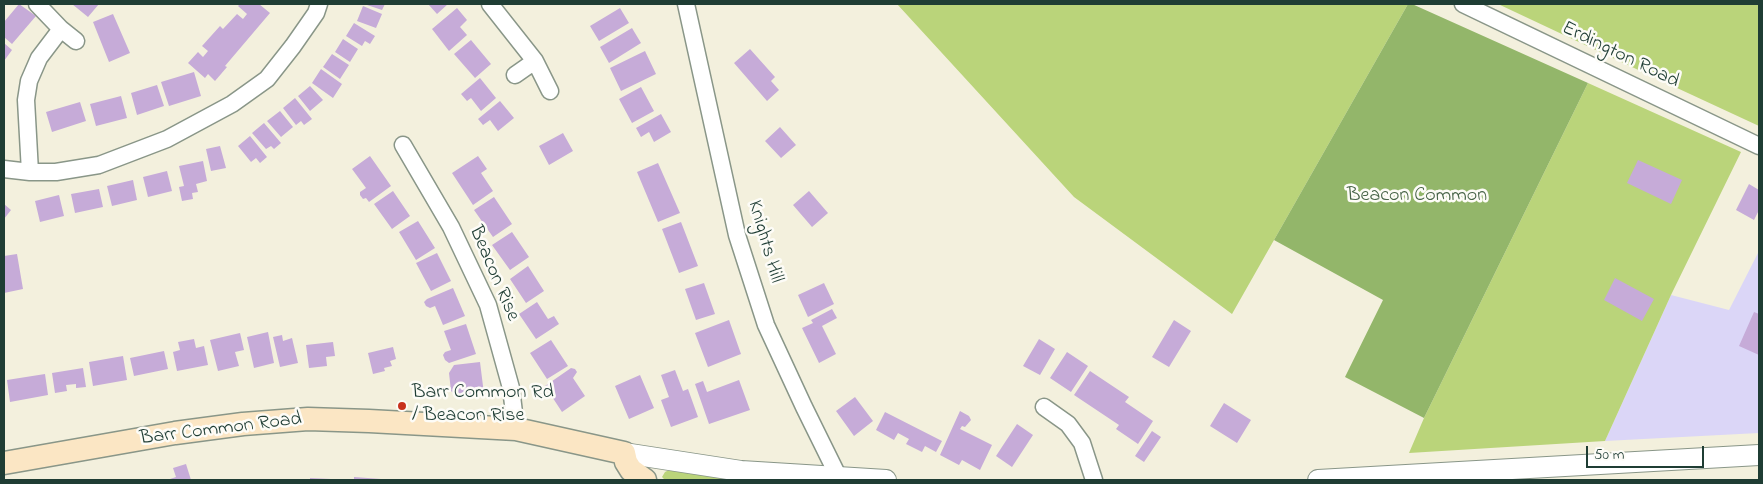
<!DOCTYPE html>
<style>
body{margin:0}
#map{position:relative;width:1763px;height:484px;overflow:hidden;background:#f3f0dd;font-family:"Indie Flower",sans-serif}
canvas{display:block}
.frame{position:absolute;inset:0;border:5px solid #1f3d34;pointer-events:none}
.scale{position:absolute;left:1586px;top:446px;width:118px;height:22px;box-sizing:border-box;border:2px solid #1f3d34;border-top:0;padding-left:6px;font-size:15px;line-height:18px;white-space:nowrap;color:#1f3d34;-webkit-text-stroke:4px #fdfcf7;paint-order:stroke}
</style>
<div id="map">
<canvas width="1763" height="484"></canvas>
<div class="frame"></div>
<div class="scale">50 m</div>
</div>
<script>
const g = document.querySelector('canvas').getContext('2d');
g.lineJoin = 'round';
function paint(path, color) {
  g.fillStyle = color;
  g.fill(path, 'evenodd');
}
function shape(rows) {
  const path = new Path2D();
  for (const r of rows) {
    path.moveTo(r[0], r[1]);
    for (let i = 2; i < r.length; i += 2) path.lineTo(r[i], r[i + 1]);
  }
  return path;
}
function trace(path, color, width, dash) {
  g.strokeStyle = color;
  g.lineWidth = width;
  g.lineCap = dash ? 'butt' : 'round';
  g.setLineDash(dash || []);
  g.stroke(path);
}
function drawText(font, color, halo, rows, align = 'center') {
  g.font = font + ' "Indie Flower",sans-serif';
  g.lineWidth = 5;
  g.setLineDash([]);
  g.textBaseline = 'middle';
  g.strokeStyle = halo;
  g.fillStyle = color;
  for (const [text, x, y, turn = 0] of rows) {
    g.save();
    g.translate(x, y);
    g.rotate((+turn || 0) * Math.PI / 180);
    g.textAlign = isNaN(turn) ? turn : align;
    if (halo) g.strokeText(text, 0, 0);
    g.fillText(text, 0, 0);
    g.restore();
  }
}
paint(shape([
 [1759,251,1759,433,1605,441,1671,295,1729,310]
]), '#dbd6f7');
paint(shape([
 [897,4,1408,4,1232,314,1074,197],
 [1498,4,1759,4,1759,126,1649,75],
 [1588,83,1741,152,1671,295,1605,441,1409,453,1424,418],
 [669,470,749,480,665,480,662,477,665,472]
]), '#bad47a');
paint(shape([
 [1408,4,1412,4,1588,83,1424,418,1345,377,1383,300,1274,240]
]), '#93b66a');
paint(shape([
 [19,4,36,16,12,44,4,37,4,22],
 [72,4,99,4,88,17],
 [240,4,259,4,270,13,225,66,227,67,215,81,208,74,205,78,188,63,198,52,203,57,208,51,202,46,220,26,223,29,237,14,243,19,247,14,238,6],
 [364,4,385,4,382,10],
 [428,4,448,4,437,14],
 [363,6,382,14,376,28,357,21],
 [457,8,467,20,460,27,467,35,449,51,432,29],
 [620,8,629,23,599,41,590,26],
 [113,14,130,53,109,62,93,22],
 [354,23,375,36,370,44,365,41,362,46,346,36],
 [632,28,641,43,609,63,600,47],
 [343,39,358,49,350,62,335,52],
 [471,40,491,64,475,78,454,54],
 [4,43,12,50,4,61],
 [750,49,775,77,771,81,779,90,767,101,734,63],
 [645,51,656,74,621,91,610,68],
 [332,54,349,65,340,79,323,67],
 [321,69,342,84,333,98,312,83],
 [194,72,201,96,169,106,161,82],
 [480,78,496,98,481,111,471,98,467,101,461,94],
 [157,85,164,106,137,115,131,93],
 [310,86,323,100,310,111,298,96],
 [641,87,654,111,632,123,619,99],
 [121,96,127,118,96,126,90,104],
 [295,98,312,119,304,125,301,121,296,125,283,108],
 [500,101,514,118,498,131,490,120,483,125,478,119],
 [80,102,86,121,52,132,46,112],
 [280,111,293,127,281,137,267,121],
 [661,114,671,132,654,142,649,132,641,137,636,128],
 [264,123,281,143,274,149,271,146,266,149,252,133],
 [780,127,796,145,781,158,765,141],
 [563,133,573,151,549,165,539,146],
 [250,136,267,157,260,163,256,158,251,162,238,146],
 [220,146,226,168,211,171,206,149],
 [370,156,391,186,369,202,366,198,363,199,360,195,360,192,366,188,352,169],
 [478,156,487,169,481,173,493,191,473,205,452,173],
 [1638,160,1682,180,1671,204,1627,183],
 [203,161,207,181,196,184,198,192,192,193,193,199,182,201,179,187,184,186,179,166],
 [658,163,680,213,658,222,637,172],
 [167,171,172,191,148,197,143,177],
 [133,180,137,200,112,206,107,186],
 [1749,184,1759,190,1759,210,1754,220,1736,210],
 [99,189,103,207,75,213,71,194],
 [393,191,410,216,392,229,374,204],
 [809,191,828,213,812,227,793,205],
 [59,195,64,216,40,222,35,201],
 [494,197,512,224,493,237,474,210],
 [4,204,11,210,4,219],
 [418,221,435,248,416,260,399,232],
 [681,222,698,266,679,273,662,229],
 [512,232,529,257,510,270,492,245],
 [437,253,451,281,431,291,416,263],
 [17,254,23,289,4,293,4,256],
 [528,266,544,291,526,303,510,279],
 [1615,278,1654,299,1642,321,1604,300],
 [704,283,715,314,696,320,685,289],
 [824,283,834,304,808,317,798,295],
 [453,288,465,316,443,325,435,306,430,308,426,306,424,302,427,299],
 [537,302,548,319,554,316,559,324,536,339,519,314],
 [832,309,837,318,822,326,836,354,819,363,802,328,813,323,811,320],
 [1754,312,1759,314,1759,355,1739,346],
 [729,320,741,354,708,367,695,333],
 [1174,320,1191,331,1169,367,1152,357],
 [466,324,476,354,449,363,445,360,443,355,445,352,451,350,444,331],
 [268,332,274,363,254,368,247,337],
 [240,333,244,350,235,352,239,366,218,371,210,340],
 [282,335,283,341,292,338,298,363,280,367,273,337],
 [194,339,196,348,204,346,208,365,177,371,173,352,180,350,178,342],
 [1039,339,1055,349,1040,375,1023,366],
 [551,340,568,366,547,379,530,353],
 [333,342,335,356,326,357,327,366,309,368,306,345],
 [393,347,396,359,390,361,392,366,384,368,385,371,373,374,368,353],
 [164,351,168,369,134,376,130,358],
 [1067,352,1088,366,1071,392,1050,378],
 [123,356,127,380,93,386,89,362],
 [480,362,484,394,458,397,451,391,449,373,454,365],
 [83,368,86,387,76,388,76,384,66,385,67,391,55,393,52,373],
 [571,368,575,369,577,372,573,378,585,396,562,412,545,386],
 [675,370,683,391,688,389,698,417,671,427,661,400,669,397,661,375],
 [1090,371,1129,397,1125,402,1153,421,1138,444,1116,429,1119,425,1074,395],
 [45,374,48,395,10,402,7,380],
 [640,375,654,408,629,419,615,386],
 [739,380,750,410,709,424,695,384,703,381,707,392],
 [855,397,873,421,854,436,836,411],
 [1224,403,1251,420,1237,443,1210,426],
 [960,411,969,416,971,420,965,427,962,426,960,429,992,445,980,470,962,460,959,465,940,455],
 [885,412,942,441,936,452,925,446,922,452,906,444,909,439,898,433,894,440,876,430],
 [1017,424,1033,435,1012,467,996,456],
 [1152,431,1161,437,1144,462,1135,456],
 [186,464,191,480,167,480,176,477,173,468],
 [354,477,381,479,381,480,354,480],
 [310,478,331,479,331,480,310,480]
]), '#c6abd8');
const minor = shape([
 [37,4,61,29,76,41],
 [490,4,535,61,550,91],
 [686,4,737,235,766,325,804,407,839,478],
 [1463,4,1759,146],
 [515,75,535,61],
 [403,145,451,227,488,305,511,388,516,429],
 [4,169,30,172,56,172,99,165,167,139,232,104,267,79,293,46,316,13,319,4],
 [30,172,26,100,29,81,39,58,61,29],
 [1044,407,1068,424,1082,443,1094,480]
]);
const tertiary = shape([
 [624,453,741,471,886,480],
 [1318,480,1759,455]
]);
const secondary = shape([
 [4,463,175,433,243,424,308,419,369,421,516,429,624,453,626,462,631,470,645,480]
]);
trace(minor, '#899688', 19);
trace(tertiary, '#899688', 22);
trace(secondary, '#899688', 25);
trace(minor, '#fff', 16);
trace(tertiary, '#fff', 20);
trace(secondary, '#fbe6c4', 22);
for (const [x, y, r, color] of [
 [402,406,5,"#c8321e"]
]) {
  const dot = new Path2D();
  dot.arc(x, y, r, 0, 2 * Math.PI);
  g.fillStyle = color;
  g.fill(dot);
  trace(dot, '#fdfcf7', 2);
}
drawText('20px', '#1f3d34', '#fdfcf7', [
 ["Erdington Road",1620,56,26],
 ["Knights Hill",764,242,74],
 ["Beacon Rise",493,274,67],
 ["Barr Common Road",221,430,-7]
]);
drawText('20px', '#466346', '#fdfcf7', [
 ["Beacon Common",1417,197]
]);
drawText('20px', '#1f3d34', '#fdfcf7', [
 ["Barr Common Rd",412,394],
 ["/ Beacon Rise",412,417]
], 'left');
</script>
